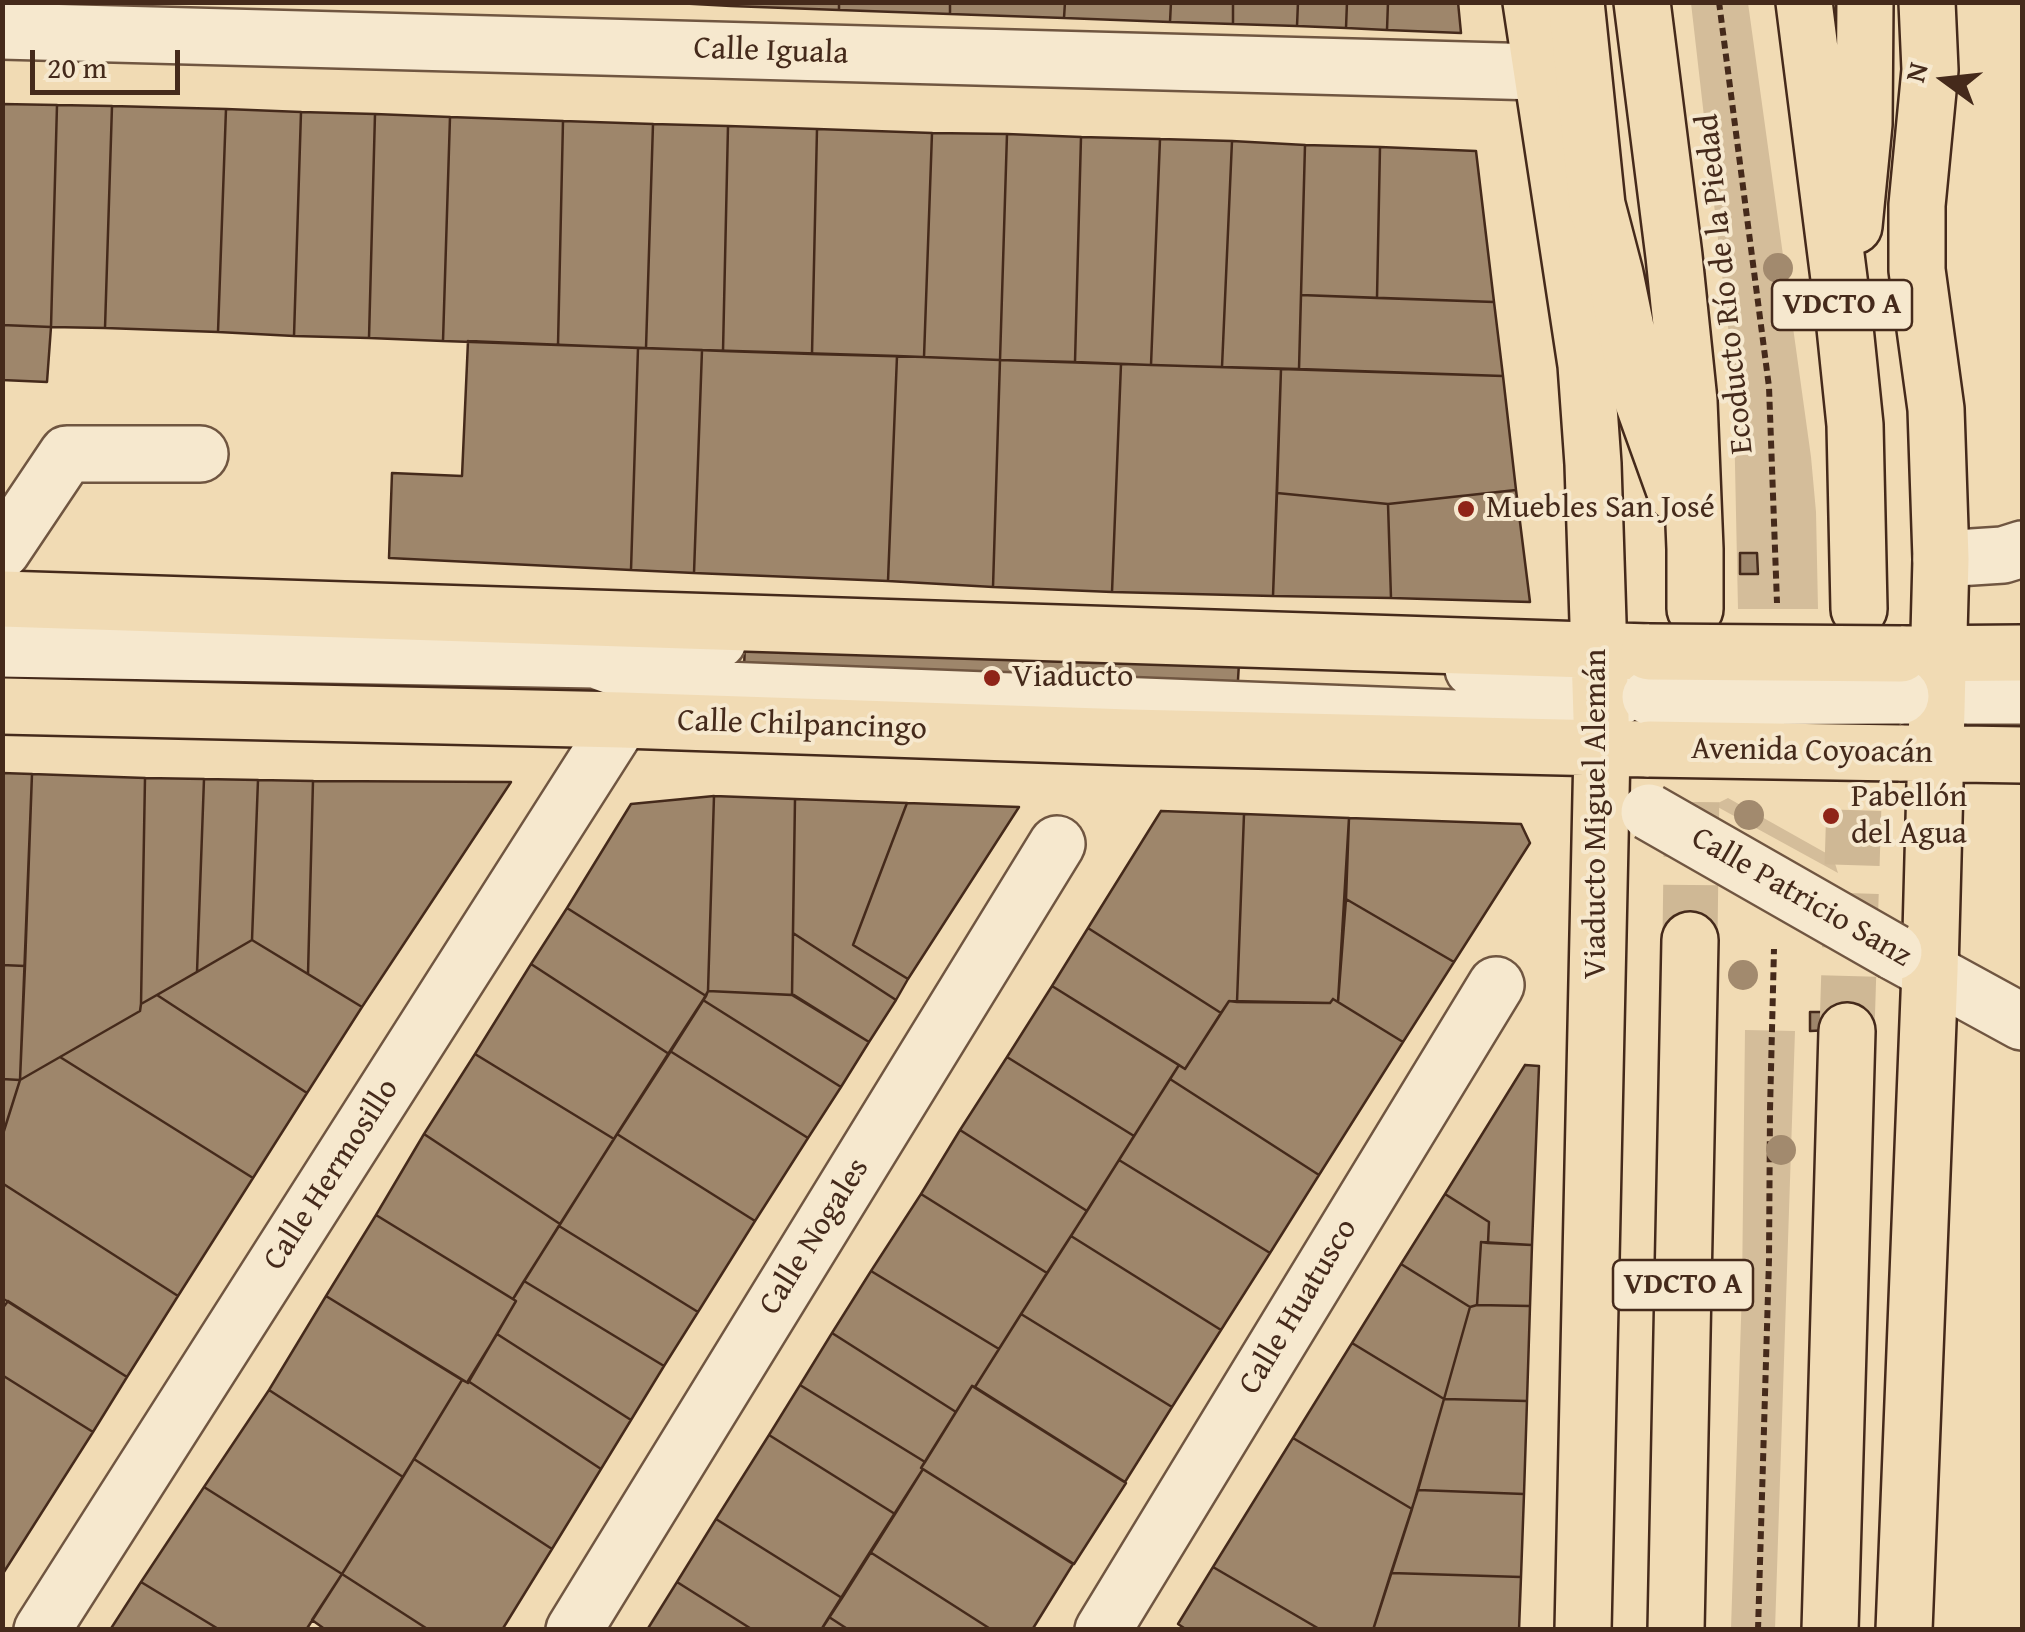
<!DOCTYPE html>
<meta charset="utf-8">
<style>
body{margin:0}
#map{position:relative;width:2025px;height:1632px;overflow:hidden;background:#f1dbb4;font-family:"Gentium Book Plus",serif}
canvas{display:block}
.frame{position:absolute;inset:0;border:5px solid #452a1b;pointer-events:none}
.north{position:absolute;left:1895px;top:30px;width:100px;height:100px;-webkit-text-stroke:8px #f6e8ce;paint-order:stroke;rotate:285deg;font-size:28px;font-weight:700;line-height:40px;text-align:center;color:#452a1b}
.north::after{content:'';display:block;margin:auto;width:35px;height:45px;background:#452a1b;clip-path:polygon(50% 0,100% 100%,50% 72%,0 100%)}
.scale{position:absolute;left:30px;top:50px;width:150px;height:45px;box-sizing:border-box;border:5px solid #452a1b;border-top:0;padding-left:12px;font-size:30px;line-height:35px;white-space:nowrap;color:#452a1b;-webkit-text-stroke:8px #f6e8ce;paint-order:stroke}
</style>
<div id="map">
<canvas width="2025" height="1632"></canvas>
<div class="frame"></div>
<div class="north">N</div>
<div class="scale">20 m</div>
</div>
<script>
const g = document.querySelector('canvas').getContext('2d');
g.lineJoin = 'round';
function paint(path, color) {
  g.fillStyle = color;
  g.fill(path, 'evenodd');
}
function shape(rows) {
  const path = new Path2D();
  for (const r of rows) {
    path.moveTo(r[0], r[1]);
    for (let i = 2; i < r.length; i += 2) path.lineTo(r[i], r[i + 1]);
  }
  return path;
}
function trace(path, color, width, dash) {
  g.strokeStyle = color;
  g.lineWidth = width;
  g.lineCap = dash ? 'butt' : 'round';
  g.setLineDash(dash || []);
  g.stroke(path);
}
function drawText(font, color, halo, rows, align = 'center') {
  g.font = font + ' "Gentium Book Plus",serif';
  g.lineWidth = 8;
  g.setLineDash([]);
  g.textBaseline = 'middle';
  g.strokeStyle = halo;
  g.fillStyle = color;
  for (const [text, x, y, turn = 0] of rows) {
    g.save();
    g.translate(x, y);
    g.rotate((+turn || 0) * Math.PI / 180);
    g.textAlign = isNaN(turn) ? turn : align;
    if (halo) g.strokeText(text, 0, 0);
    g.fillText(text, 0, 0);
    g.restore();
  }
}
paint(shape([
 [1691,3,1748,3,1811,457,1816,512,1818,609,1738,609,1733,370],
 [1728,798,1833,857,1838,873,1714,805],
 [1745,1030,1795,1031,1775,1629,1731,1629,1742,1289]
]), '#d4bd9a');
const building = shape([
 [657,2,731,2,731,6,657,2],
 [731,2,839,2,839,10,731,6,731,2],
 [839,2,950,2,950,14,839,10,839,2],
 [950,2,1065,2,1064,18,950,14,950,2],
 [1065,2,1171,2,1170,22,1064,18,1065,2],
 [1171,2,1233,2,1233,24,1170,22,1171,2],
 [1233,2,1298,2,1297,26,1233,24,1233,2],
 [1298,2,1347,2,1346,28,1297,26,1298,2],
 [1347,2,1388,2,1387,30,1346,28,1347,2],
 [1388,2,1458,2,1461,33,1387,30,1388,2],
 [2,104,57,105,51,327,2,325,2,104],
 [57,105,112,106,105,328,51,327,57,105],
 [112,106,226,109,218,332,105,328,112,106],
 [226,109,301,112,294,336,218,332,226,109],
 [301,112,375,114,369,338,294,336,301,112],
 [375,114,450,117,443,341,369,338,375,114],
 [450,117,563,121,558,345,443,341,450,117],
 [563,121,653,124,646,348,558,345,563,121],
 [653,124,728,126,723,351,646,348,653,124],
 [728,126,817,129,812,354,723,351,728,126],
 [817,129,932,133,924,357,812,354,817,129],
 [932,133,1007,134,1000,360,924,357,932,133],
 [1007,134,1081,137,1075,362,1000,360,1007,134],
 [1081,137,1160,139,1151,365,1075,362,1081,137],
 [1160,139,1232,141,1222,367,1151,365,1160,139],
 [1232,141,1305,145,1299,369,1222,367,1232,141],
 [1305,145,1380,147,1377,298,1301,295,1305,145],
 [1380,147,1476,151,1494,302,1377,298,1380,147],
 [1301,295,1494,302,1503,376,1299,369,1301,295],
 [2,325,51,327,47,382,2,380,2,325],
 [468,341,638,348,631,570,389,558,392,473,462,476,468,341],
 [638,348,702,350,694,573,631,570,638,348],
 [702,350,897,356,888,581,694,573,702,350],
 [897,356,1000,360,993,587,888,581,897,356],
 [1000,360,1121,364,1112,592,993,587,1000,360],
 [1121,364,1281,369,1273,596,1112,592,1121,364],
 [1281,369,1503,376,1516,490,1388,504,1277,493,1281,369],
 [1516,490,1530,602,1391,598,1388,504,1516,490],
 [1277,493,1388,504,1391,598,1273,596,1277,493],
 [1740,553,1757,553,1758,574,1740,574,1740,553],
 [745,643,1239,663,1236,714,743,693,745,643],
 [2,773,32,774,25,966,2,965,2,773],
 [32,774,145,778,141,1004,140,1011,20,1080,32,774],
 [145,778,204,779,197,972,141,1004,145,778],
 [204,779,258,780,252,940,197,972,204,779],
 [258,780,313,781,308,974,252,940,258,780],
 [313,781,511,782,362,1007,308,974,313,781],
 [714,796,708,991,706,996,567,908,631,804,714,796],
 [714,796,795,799,792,995,708,991,714,796],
 [795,799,907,803,853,945,908,979,896,1000,793,933,795,799],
 [907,803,1019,807,908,979,853,945,907,803],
 [1161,811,1244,814,1237,1002,1229,1001,1221,1013,1088,928,1161,811],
 [1244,814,1349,818,1338,1002,1333,999,1330,1003,1237,1002,1244,814],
 [1349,818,1521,824,1530,843,1454,962,1346,899,1349,818],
 [1346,899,1454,962,1403,1042,1338,1002,1346,899],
 [567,908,706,996,669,1054,531,964,567,908],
 [1088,928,1221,1013,1185,1069,1052,986,1088,928],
 [793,933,896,1000,869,1042,792,995,793,933],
 [252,940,362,1007,307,1093,157,995,252,940],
 [531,964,669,1054,614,1139,475,1054,531,964],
 [2,965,25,966,20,1080,2,1079,2,965],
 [1052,986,1179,1065,1134,1136,1007,1057,1052,986],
 [708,991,794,995,869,1042,841,1087,703,1000,708,991],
 [157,995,307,1093,253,1178,60,1057,140,1011,141,1004,157,995],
 [1333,999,1403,1042,1319,1175,1170,1079,1179,1065,1185,1069,1229,1001,1330,1003,1333,999],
 [703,1000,841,1087,808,1138,670,1051,703,1000],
 [1810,1012,1831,1012,1831,1030,1810,1031,1810,1012],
 [670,1051,808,1138,755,1221,617,1134,670,1051],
 [475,1054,614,1139,560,1224,424,1134,475,1054],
 [60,1057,253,1178,178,1296,2,1183,2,1137,20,1080,60,1057],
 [1007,1057,1134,1136,1087,1211,960,1130,1007,1057],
 [1525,1065,1539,1066,1532,1245,1488,1243,1489,1222,1445,1194,1525,1065],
 [2,1079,20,1080,2,1137,2,1079],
 [1170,1079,1319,1175,1270,1253,1119,1160,1170,1079],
 [960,1130,1087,1211,1047,1273,921,1194,960,1130],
 [424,1134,560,1224,513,1299,376,1215,424,1134],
 [617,1134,755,1221,698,1312,559,1226,617,1134],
 [1119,1160,1270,1253,1221,1330,1071,1236,1119,1160],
 [2,1183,178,1296,127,1377,2,1298,2,1183],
 [921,1194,1047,1273,999,1349,871,1271,921,1194],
 [1445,1194,1489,1222,1488,1243,1481,1242,1477,1305,1470,1307,1401,1264,1445,1194],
 [376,1215,516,1301,468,1383,326,1296,376,1215],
 [559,1226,698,1312,664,1366,524,1281,559,1226],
 [1071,1236,1221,1330,1172,1407,1021,1314,1071,1236],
 [1481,1242,1532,1245,1530,1306,1477,1305,1481,1242],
 [1401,1264,1470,1307,1444,1399,1352,1343,1401,1264],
 [871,1271,999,1349,975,1387,972,1386,956,1412,832,1333,871,1271],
 [524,1281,664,1366,631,1420,497,1334,516,1301,513,1299,524,1281],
 [326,1296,462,1380,403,1477,269,1390,326,1296],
 [8,1301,127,1377,93,1432,2,1375,2,1309,8,1301],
 [1477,1305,1530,1306,1527,1401,1444,1399,1470,1307,1477,1305],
 [1021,1314,1172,1407,1125,1482,975,1387,1021,1314],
 [832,1333,956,1412,925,1462,800,1385,832,1333],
 [497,1334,631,1420,601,1469,468,1381,497,1334],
 [1352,1343,1444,1399,1412,1509,1293,1438,1352,1343],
 [2,1375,93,1432,2,1575,2,1375],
 [462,1380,468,1383,468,1381,601,1469,552,1549,414,1459,462,1380],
 [800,1385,925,1462,921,1468,923,1469,895,1514,769,1435,800,1385],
 [972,1386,1126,1483,1074,1564,921,1468,972,1386],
 [269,1390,403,1477,342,1574,204,1487,269,1390],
 [1444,1399,1527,1401,1524,1494,1418,1490,1444,1399],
 [769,1435,895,1514,842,1598,716,1519,769,1435],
 [1293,1438,1412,1509,1373,1630,1321,1630,1213,1567,1293,1438],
 [414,1459,552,1549,502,1630,429,1630,342,1574,414,1459],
 [923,1469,1073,1564,1032,1630,992,1630,870,1552,923,1469],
 [204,1487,342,1574,306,1630,220,1630,141,1582,204,1487],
 [1418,1490,1524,1494,1521,1577,1391,1573,1418,1490],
 [716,1519,842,1598,821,1630,753,1630,677,1582,716,1519],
 [870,1552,992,1630,849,1630,829,1617,870,1552],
 [1213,1567,1321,1630,1187,1630,1178,1624,1213,1567],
 [1391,1573,1521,1577,1519,1630,1373,1630,1391,1573],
 [342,1574,429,1630,326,1630,312,1620,342,1574],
 [141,1582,220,1630,110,1630,141,1582],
 [677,1582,753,1630,647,1630,677,1582],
 [829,1617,849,1630,821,1630,829,1617]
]);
paint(building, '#9e866b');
trace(building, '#452a1b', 2.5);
trace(shape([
 [1690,940,1693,702],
 [1847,1031,1857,705]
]), '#cfb895', 55, [55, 28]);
const minor = shape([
 [2,31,1539,72],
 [2,551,67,454,200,454],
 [1941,559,2003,555,2022,549],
 [2,649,595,660,674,639,718,641],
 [595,660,672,688,1534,721,1600,698,1618,698],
 [1473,669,1534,671,1600,698],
 [1901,696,2022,696],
 [1894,952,2022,1022],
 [42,1630,622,720],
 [574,1630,1057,844],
 [1103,1630,1496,985]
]);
const major = shape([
 [1531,2,1586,365,1593,464,1602,749,1583,1630],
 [2,599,1649,652],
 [1901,654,2022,653],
 [2,706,622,720,1129,737,1649,749],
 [1901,753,2022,755],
 [1904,1630,1930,971,1941,559,1936,409,1917,270,1917,205,1930,70,1927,2]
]);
const highway = shape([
 [1576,2,1597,205,1615,274,1639,391,1676,494],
 [1642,2,1674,256,1689,401,1695,549,1695,609],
 [1804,2,1844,318,1855,425,1859,609],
 [1854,226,1864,124,1865,2],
 [1676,1630,1690,940],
 [1830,1630,1847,1031]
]);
trace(minor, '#705641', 60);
trace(major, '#452a1b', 60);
trace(highway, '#452a1b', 60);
trace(shape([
 [1719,2,1769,387,1777,603],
 [1758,1630,1769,1260,1770,1110,1774,949]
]), '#452a1b', 6, [8, 5]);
trace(minor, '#f6e8ce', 55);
trace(major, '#f1dbb4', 55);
trace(highway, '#f1dbb4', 55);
const minorBridge = shape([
 [1650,697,1901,696],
 [1649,812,1894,952]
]);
const majorBridge = shape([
 [1649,652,1901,654],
 [1649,749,1899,753]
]);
trace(minorBridge, '#705641', 60, []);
trace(majorBridge, '#452a1b', 60, []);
trace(minorBridge, '#f6e8ce', 55);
trace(majorBridge, '#f1dbb4', 55);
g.fillStyle = '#a28a6e';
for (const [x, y] of [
 [1778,268],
 [1749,815],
 [1743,975],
 [1781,1150]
]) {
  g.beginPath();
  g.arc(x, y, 15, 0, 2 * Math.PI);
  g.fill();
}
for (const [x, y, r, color] of [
 [1466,509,10,"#8f2418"],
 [992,678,10,"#8f2418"],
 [1831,816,10,"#8f2418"]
]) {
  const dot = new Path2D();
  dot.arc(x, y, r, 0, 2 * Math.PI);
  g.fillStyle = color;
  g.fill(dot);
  trace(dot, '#f6e8ce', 4);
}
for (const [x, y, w] of [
 [1842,305,140],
 [1683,1285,140]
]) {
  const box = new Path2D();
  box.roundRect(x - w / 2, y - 25, w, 50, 8);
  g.fillStyle = '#f6e8ce';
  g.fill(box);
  trace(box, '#452a1b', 2.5);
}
drawText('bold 30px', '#452a1b', null, [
 ["VDCTO A",1842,305],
 ["VDCTO A",1683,1285]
]);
drawText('32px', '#452a1b', '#f6e8ce', [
 ["Calle Iguala",771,52,2],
 ["Ecoducto Río de la Piedad",1726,284,-96],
 ["Calle Chilpancingo",802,726,2],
 ["Avenida Coyoacán",1812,752,1],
 ["Viaducto Miguel Alemán",1597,814,-90],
 ["Calle Patricio Sanz",1801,898,30],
 ["Calle Hermosillo",332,1175,-57],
 ["Calle Nogales",815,1237,-58],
 ["Calle Huatusco",1299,1307,-59]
]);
drawText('32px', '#452a1b', '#f6e8ce', [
 ["Muebles San José",1486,509],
 ["Viaducto",1012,678],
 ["Pabellón",1851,798],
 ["del Agua",1851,835]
], 'left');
</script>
